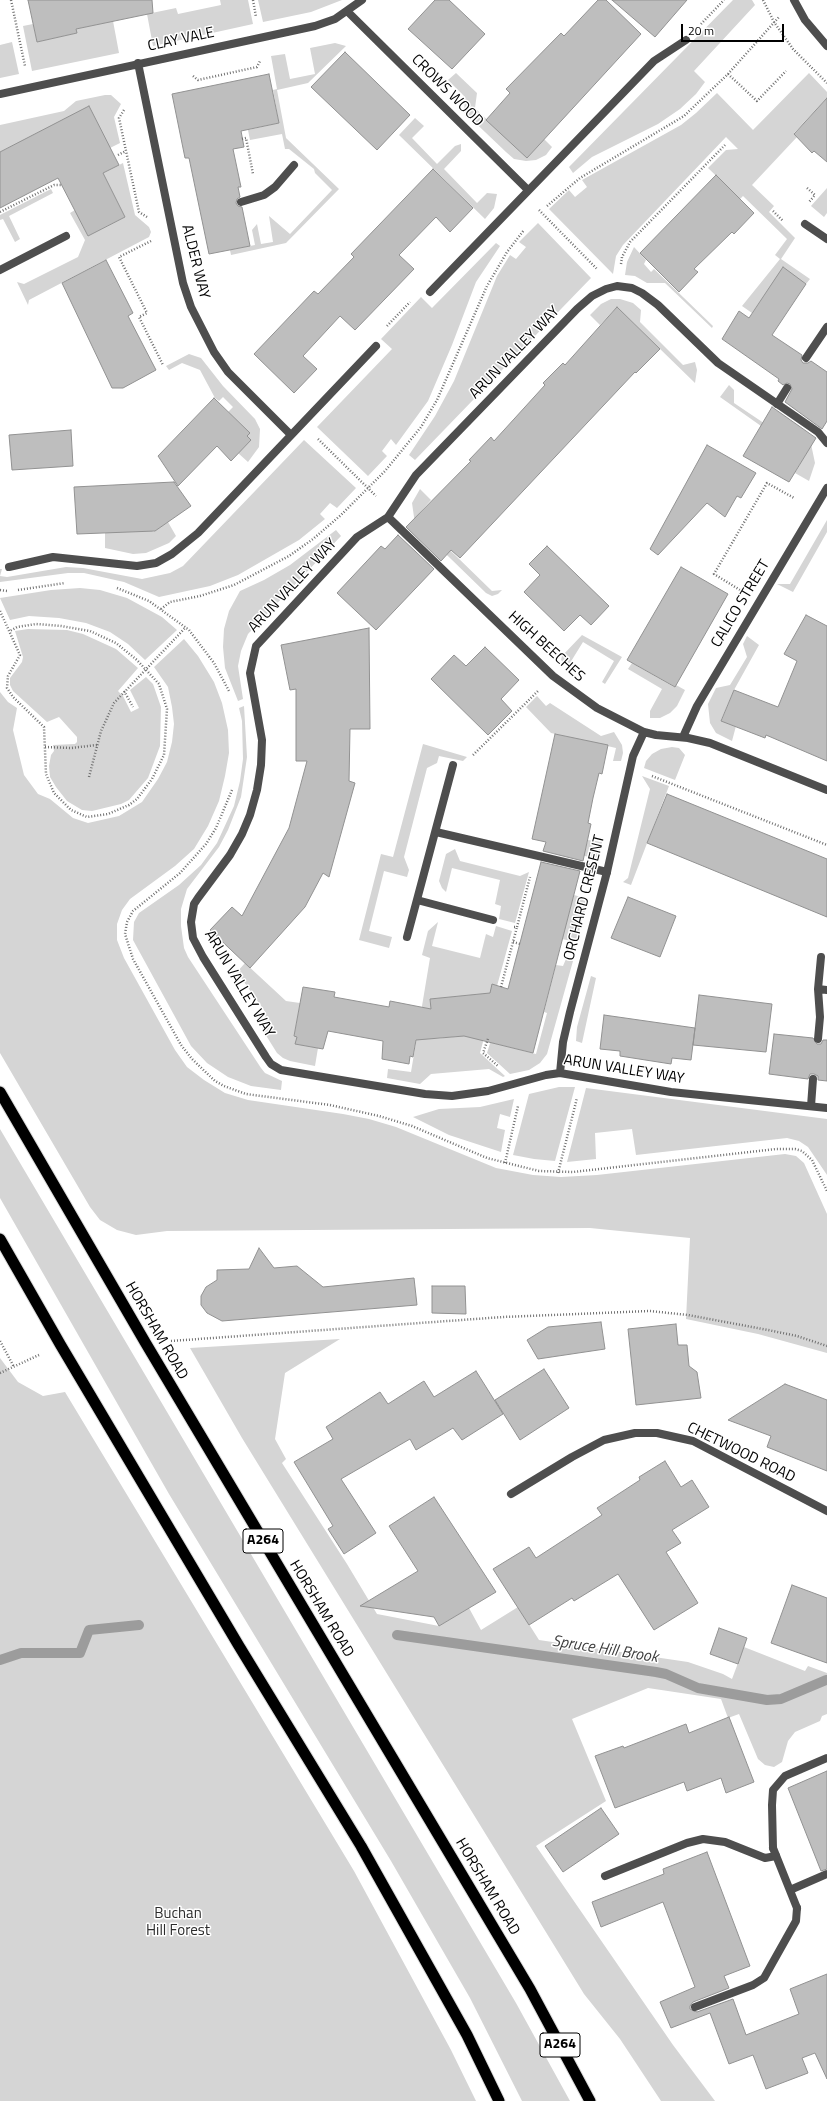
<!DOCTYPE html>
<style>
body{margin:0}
#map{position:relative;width:827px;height:2101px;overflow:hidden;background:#fff;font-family:"Titillium Web",sans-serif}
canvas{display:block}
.scale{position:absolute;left:681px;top:24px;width:103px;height:18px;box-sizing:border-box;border:2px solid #000;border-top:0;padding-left:5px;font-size:12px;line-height:14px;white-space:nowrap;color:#000;-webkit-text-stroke:3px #fff;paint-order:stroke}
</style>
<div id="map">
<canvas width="827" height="2101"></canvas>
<div class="scale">20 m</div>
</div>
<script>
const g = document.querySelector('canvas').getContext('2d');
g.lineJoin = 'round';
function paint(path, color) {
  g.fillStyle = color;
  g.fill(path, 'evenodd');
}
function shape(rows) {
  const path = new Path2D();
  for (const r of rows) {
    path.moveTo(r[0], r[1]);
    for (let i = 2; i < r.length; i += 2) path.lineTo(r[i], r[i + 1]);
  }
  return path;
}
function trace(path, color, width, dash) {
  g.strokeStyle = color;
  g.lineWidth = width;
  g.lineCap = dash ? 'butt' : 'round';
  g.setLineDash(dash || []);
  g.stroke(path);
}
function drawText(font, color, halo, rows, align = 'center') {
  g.font = font + ' "Titillium Web",sans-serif';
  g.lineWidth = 3;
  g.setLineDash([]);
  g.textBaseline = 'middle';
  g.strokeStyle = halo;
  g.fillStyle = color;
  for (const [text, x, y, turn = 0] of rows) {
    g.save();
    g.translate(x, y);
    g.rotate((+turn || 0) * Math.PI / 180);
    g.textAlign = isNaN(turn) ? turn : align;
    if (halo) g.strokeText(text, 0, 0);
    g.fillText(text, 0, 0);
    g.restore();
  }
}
paint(shape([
 [220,0,248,0,253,24,153,46,147,14,176,8,178,14,221,5],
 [258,0,342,0,311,12,263,22],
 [733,0,752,0,755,5,694,71,705,82,696,94,680,109,658,124,592,157,573,173,569,167],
 [113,21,119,53,32,71,23,26,33,24,37,42,77,33,76,29],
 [12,42,19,74,0,78,0,45],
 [335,43,346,46,308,83,277,90,286,138,339,189,286,243,231,255,230,250,255,245,252,230,257,224,261,244,273,242,269,216,290,234,332,190,315,173,314,169,289,149,285,149,282,134,250,140,248,130,279,123,273,90,277,89,271,56,285,54,290,79,315,74,310,48],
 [456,73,477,93,475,108,527,158,544,139,552,147,546,155,536,160,526,161,514,159,506,152,464,112,465,97,448,80],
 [809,73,827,92,827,102,825,100,794,133,797,137,752,185,774,206,769,212,795,238,781,259,810,279,806,284,783,268,752,313,742,306,780,259,775,255,787,239,743,196,740,199,708,168,726,150,738,149,726,137,623,245,616,256,613,274,549,209,569,190,575,197,587,187,582,180,681,125,696,113,717,93,753,130],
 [105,95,111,95,121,104,114,117,120,143,110,148,89,107,0,152,0,125,64,111,76,101],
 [415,118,424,126,412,138,437,164,455,146,461,144,461,151,444,169,477,203,487,193,497,194,494,208,485,219,399,135],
 [123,163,135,215,149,227,151,232,149,237,29,300,28,305,17,282,24,284,78,257,85,240,70,213,75,210,88,236,125,217,103,173],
 [827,188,827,213,824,217,811,206],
 [51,189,53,193,9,216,20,239,15,242,3,219,0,220,0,215],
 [538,223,591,278,415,460,409,455,435,416,454,381,497,276,510,255,516,259,526,247,519,242],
 [496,243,500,246,476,282,452,345,428,401,396,445,391,439,382,451,387,456,368,476,317,427,392,349,381,339,421,297,432,308],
 [634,247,646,260,644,264,651,272,654,269,713,326,712,328,665,283,647,283,635,276,625,275,627,262],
 [611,299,620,299,633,303,641,310,640,322,683,365,695,362,697,370,695,383,622,312,615,309,600,325,590,315,601,304],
 [189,354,201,358,223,386,255,419,260,429,259,447,248,462,238,453,251,440,247,436,250,433,228,412,233,407,223,397,219,401,215,398,200,370,182,363,169,370,166,366],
 [729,385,734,390,734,403,792,442,811,444,815,463,809,481,795,473,806,454,761,426,720,397],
 [304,440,356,488,337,508,330,503,320,514,325,519,299,540,238,575,210,586,159,597,124,582,84,573,68,573,0,582,0,569,2,569,0,576,7,577,66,567,83,568,142,579,170,573,183,566],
 [420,489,431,500,416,517,492,591,502,590,498,594,492,596,486,593,415,524,412,503],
 [145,519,153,532,168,522,176,536,169,543,146,553,133,554,105,548,105,533],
 [827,520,827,532,793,592,777,584,790,584],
 [336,530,341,536,248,634,241,651,238,666,243,699,238,701,225,668,223,647,224,629,229,611,240,591,264,580,290,565],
 [80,588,100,590,127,598,162,617,177,630,145,660,128,644,110,632,86,623,59,618,29,616,10,620,0,598,51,590],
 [28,629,67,630,83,634,116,649,138,668,118,691,123,696,131,712,139,708,130,690,146,677,153,684,161,707,160,746,148,778,129,800,121,804,92,811,82,810,67,801,56,787,50,777,49,766,51,755,54,751,53,745,75,744,77,742,77,737,59,717,47,722,13,691,10,685,10,678,22,662,23,657,15,631],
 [582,635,622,657,605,684,602,682,614,661,583,642,570,663,566,665,561,660,562,656],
 [747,636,759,645,734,690,721,720,736,726,732,741,716,733,710,723,708,704,716,688,730,685,747,657,743,644],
 [184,639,198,656,214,682,222,703,228,730,229,753,225,776,219,801,208,826,194,849,175,866,130,899,122,910,117,924,117,940,124,958,175,1050,187,1067,204,1080,225,1093,248,1100,343,1114,369,1119,396,1127,496,1168,533,1175,561,1177,597,1175,785,1154,796,1156,804,1163,827,1214,827,1353,758,1334,686,1319,690,1238,590,1228,167,1231,136,1235,117,1230,100,1220,90,1207,0,1053,0,692,8,702,17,708,13,730,24,775,38,794,50,799,73,818,88,823,119,816,142,802,158,779,167,762,172,742,174,724,172,707,168,687,154,667],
 [632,663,674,687,676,685,685,690,677,706,670,713,660,718,650,718,650,711,662,689,628,669],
 [537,696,546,706,550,703,601,736,614,732,622,745,623,753,621,761,613,761,616,748,551,733,526,707],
 [244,706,247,757,241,797,228,830,219,847,187,889,181,909,181,926,184,948,188,957,261,1068,265,1073,282,1081,281,1090,251,1086,228,1077,207,1063,191,1046,133,940,134,922,139,913,179,885,201,865,217,843,234,806,240,781,243,759,242,721,239,708],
 [423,744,467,757,463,761,439,756,437,763,427,768,404,857,409,870,407,877,384,871,369,931,392,937,389,948,359,940,381,854,393,857],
 [672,747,679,748,685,755,675,780,644,768,646,761,652,754,661,749],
 [642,776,669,786,631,885,623,882,628,878,650,789],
 [588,840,602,842,598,857,593,858,552,848,553,844,585,851],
 [455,849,460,861,520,876,529,872,515,923,499,919,501,906,495,904,500,880,452,868,446,892,442,888,439,881,446,854],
 [574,895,588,899,576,942,562,939],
 [438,922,432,946,480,958,486,934,493,937,496,926,512,931,497,986,489,995,484,994,430,999,434,1039,480,1034,484,1038,480,1053,505,1076,503,1077,489,1069,431,1074,420,1084,387,1078,388,1069,411,1072,430,958,422,955,428,931],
 [566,959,573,961,547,1054,540,1063,529,1070,510,1074,487,1053,491,1040,493,1043,536,1054,547,1013,544,1012,556,965,563,966],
 [245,963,286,1001,300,1003,294,1036,297,1037,296,1044,318,1048,315,1066,290,1061,283,1058,277,1053,262,1029,266,1013,237,972],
 [591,976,596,978,582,1043,576,1041,577,1027],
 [559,1087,575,1087,555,1161,534,1159,513,1155,529,1094],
 [586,1088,827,1119,827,1175,808,1147,799,1141,787,1138,636,1155,632,1129,595,1133,596,1159,567,1162],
 [514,1099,510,1117,500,1114,497,1128,505,1130,501,1152,449,1135,413,1117,439,1109,480,1107],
 [0,1129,516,2003,570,2101,522,2101,470,1998,391,1861,169,1494,0,1198],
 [340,1339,285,1373,275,1439,286,1459,282,1463,347,1564,377,1614,439,1626,469,1608,481,1630,518,1607,539,1640,688,1662,723,1674,732,1679,744,1647,805,1671,808,1666,827,1673,827,1714,822,1716,820,1721,795,1732,788,1741,782,1762,774,1767,765,1765,758,1759,739,1714,728,1718,721,1699,648,1688,572,1719,606,1801,536,1846,673,2045,715,2101,661,2101,620,2039,584,1994,242,1438,190,1348],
 [0,1358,18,1382,43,1396,65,1392,354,1871,451,2050,476,2101,0,2101]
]), '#d5d5d5');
trace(shape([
 [397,1635,656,1672,666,1674,698,1688,767,1700,781,1699,826,1680],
 [0,1660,21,1653,80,1653,89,1630,139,1625]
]), '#9c9c9c', 10);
const building = shape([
 [28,0,152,0,153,13,76,29,77,33,37,42,28,0],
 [435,0,449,0,485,34,452,69,408,29,435,0],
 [598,0,606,0,641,34,527,158,486,120,510,93,506,89,561,33,564,36,598,0],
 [612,0,687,0,655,37,612,0],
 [345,52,410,115,377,150,311,87,345,52],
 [269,74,279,123,241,131,244,147,233,149,241,187,238,187,240,197,237,199,236,203,238,206,242,207,250,246,209,254,189,158,185,158,172,94,269,74],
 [827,98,827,162,814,151,812,153,794,134,827,98],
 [89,106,119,165,103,173,125,217,88,236,58,178,0,208,0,152,89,106],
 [433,169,473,208,450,232,436,217,399,255,414,269,355,330,340,316,303,356,317,369,294,393,254,354,314,291,318,294,354,257,351,254,433,169],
 [716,175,754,213,734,234,732,232,694,269,698,272,679,292,640,253,716,175],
 [106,260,133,313,128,316,156,370,123,388,112,388,62,283,106,260],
 [783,267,806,284,772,335,802,355,801,360,803,363,808,363,811,361,827,372,827,421,822,429,785,402,792,389,790,384,787,383,783,385,778,381,779,379,722,339,739,311,749,318,783,267],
 [617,307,660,349,636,373,635,372,460,558,451,550,441,561,406,527,471,461,469,460,491,437,494,441,545,385,543,383,563,363,565,365,617,307],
 [214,398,250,433,247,436,251,440,231,461,217,446,178,486,158,456,214,398],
 [772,407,816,438,789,482,743,456,772,407],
 [71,430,73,466,12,470,9,435,71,430],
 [707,445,756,473,741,498,737,496,725,517,707,503,658,555,650,549,707,445],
 [174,482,191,506,155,531,77,534,74,487,174,482],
 [398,535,434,569,376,630,337,593,381,546,385,549,398,535],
 [547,546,609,606,591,625,580,615,564,631,524,592,540,575,529,564,547,546],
 [681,567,728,594,675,687,627,660,681,567],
 [806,615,827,626,827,761,766,735,765,738,721,721,734,690,778,707,797,661,784,654,806,615],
 [369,628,370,729,350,729,349,781,355,783,329,877,323,873,305,907,250,968,210,930,232,907,242,916,289,828,307,761,296,761,296,689,290,690,281,645,369,628],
 [485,647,519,680,501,699,512,711,488,735,431,679,454,655,466,666,485,647],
 [555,734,608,745,602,774,599,773,593,798,588,823,591,824,583,861,543,851,546,842,532,839,555,734],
 [667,794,827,859,827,917,647,843,667,794],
 [541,862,580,871,533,1053,464,1036,416,1040,413,1057,410,1056,409,1064,382,1059,383,1041,328,1031,323,1049,295,1044,297,1037,294,1036,303,987,335,992,334,997,389,1007,390,1001,431,1009,430,999,490,993,492,984,508,989,541,862],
 [628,897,676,916,660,957,611,938,628,897],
 [699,995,772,1004,766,1052,693,1045,699,995],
 [604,1015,695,1028,691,1060,672,1058,671,1064,620,1056,620,1051,600,1049,604,1015],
 [774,1034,813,1038,817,1044,821,1044,823,1040,827,1040,827,1081,818,1080,818,1076,814,1074,810,1074,808,1079,769,1074,774,1034],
 [259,1248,274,1268,297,1266,323,1287,414,1278,417,1305,222,1321,207,1313,201,1305,201,1296,206,1287,217,1280,217,1270,249,1269,259,1248],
 [432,1286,465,1286,466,1314,432,1313,432,1286],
 [601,1322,605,1349,538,1359,527,1340,548,1327,601,1322],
 [676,1324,678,1345,687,1345,689,1366,697,1372,701,1398,636,1405,628,1329,676,1324],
 [544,1369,569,1408,520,1440,495,1400,544,1369],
 [476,1371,503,1414,462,1440,453,1428,416,1450,410,1439,341,1479,376,1533,344,1554,328,1529,333,1526,294,1462,333,1439,326,1427,380,1392,388,1404,424,1381,434,1397,476,1371],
 [785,1384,827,1400,827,1471,767,1447,771,1436,728,1420,785,1384],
 [665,1461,681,1487,692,1480,709,1507,672,1530,681,1543,666,1552,698,1603,654,1630,618,1574,574,1601,572,1598,529,1625,493,1569,529,1547,536,1558,576,1532,602,1515,597,1508,640,1480,639,1477,665,1461],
 [434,1497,496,1592,439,1626,434,1617,360,1606,418,1571,389,1526,434,1497],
 [792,1585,827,1598,827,1663,771,1643,792,1585],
 [719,1628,747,1638,738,1664,710,1654,719,1628],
 [729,1717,754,1782,726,1793,721,1778,687,1791,684,1782,615,1808,595,1756,623,1746,624,1748,686,1724,689,1733,729,1717],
 [827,1771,827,1869,821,1871,788,1788,827,1771],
 [601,1808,619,1834,563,1872,545,1846,601,1808],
 [707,1852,750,1966,724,1976,729,1988,693,2002,690,2006,690,2009,697,2012,733,1999,746,2035,799,2014,790,1989,827,1974,827,2079,815,2053,802,2058,808,2073,766,2089,753,2055,729,2064,710,2013,671,2028,660,2002,695,1987,663,1902,601,1927,592,1902,664,1874,663,1869,707,1852]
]);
paint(building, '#bebebe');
trace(building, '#929292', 1);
const trunk = shape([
 [0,1092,145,1342,530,1989,590,2101],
 [0,1239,60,1344,239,1646,361,1846,467,2035,499,2101]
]);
trace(trunk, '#dbdbdb', 13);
trace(shape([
 [11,0,25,66],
 [253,0,256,17],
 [763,0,774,22,793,49,827,83],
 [701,24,724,0],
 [728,74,757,101,786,71],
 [193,76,198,80,257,67,260,61],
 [124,110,119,118,139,212,147,217],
 [242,139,246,138,253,174],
 [118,155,126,151],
 [807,188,815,195,809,202],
 [547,206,580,178,684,116,728,74,779,17],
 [539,210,597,269],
 [773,211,783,221],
 [0,212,54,185,62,185],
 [151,241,119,257,147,313,139,317,163,365],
 [621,264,622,257,630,242,725,145],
 [387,326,410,302],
 [318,439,376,496],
 [117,588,149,601,189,630,214,663,229,691],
 [0,590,7,591],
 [18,590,65,583],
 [740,590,714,574,767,483,794,498],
 [161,609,170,602,200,596,234,585,289,556,313,539,341,515,385,471,421,427,437,400,487,286,507,252,524,230],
 [0,611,20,655,8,676,7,688,13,697,44,727,46,774,54,793,71,810,87,817,108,814,129,805,137,799,152,779,164,755,167,709,159,684,137,660,116,643,90,631,61,626,36,624,17,627,10,631],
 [124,691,133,707],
 [45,747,71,748,97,745],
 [473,755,538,691],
 [652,776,827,845],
 [89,777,101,731,114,703,186,627],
 [232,790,216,828,206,844,180,873,133,911,127,922,125,934,133,959,181,1045,192,1059,215,1081,224,1086,246,1094,330,1105,379,1116,412,1126,487,1158,539,1171,573,1172,776,1149,795,1149,802,1151,812,1160,827,1191],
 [514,927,517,927,530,877],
 [513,942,520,944],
 [501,987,517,927],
 [488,1039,483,1053,498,1066],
 [505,1163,518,1106],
 [558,1173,577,1098],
 [0,1341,14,1367],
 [171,1341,503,1317,650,1311,688,1315,768,1330,797,1336,827,1346],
 [0,1373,39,1355]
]), '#707070', 2.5, [1, 2]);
trace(shape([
 [241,202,264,195,275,187,294,165],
 [805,224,827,239],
 [0,270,66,236],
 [806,358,827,327],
 [777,404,787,388],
 [436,832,607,872],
 [417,900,493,920],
 [407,937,453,765],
 [818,989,827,990],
 [818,1039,820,1017,818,989,821,957],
 [811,1106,813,1079],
 [773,1848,772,1805,773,1790,785,1776,827,1758],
 [605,1876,687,1843,703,1839,725,1842,765,1858,776,1856],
 [695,2007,753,1985,764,1978,796,1921,797,1908]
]), '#4e4e4e', 8);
trace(shape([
 [348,12,528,190],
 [138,63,183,283,191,307,214,352,228,372,291,435],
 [0,94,315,26,335,19,362,0],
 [430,292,654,61,686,40],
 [827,443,818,432,718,363,658,305,642,293,632,288,617,286,606,289,592,296,577,309,416,475,388,517,357,537,256,646,250,673,262,740,261,765,257,790,250,815,242,834,230,855,198,898,194,904,191,922,193,938,203,957,266,1057,271,1064,281,1070,425,1094,452,1096,488,1091,546,1075,560,1073,671,1092,827,1108],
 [388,517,553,676,597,708,644,732,656,735,688,738,710,743,827,790],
 [9,567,53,557,137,566,156,563,172,554,198,533,376,346],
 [683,737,697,706,827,488],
 [560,1073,563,1042,570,1012,607,872,633,756,644,732],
 [511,1494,572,1457,604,1440,635,1433,657,1433,693,1441,827,1511],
 [773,1848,797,1908],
 [790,1890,827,1874]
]), '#4e4e4e', 8);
trace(shape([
 [794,0,805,20,827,46]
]), '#4e4e4e', 8);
trace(trunk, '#000', 11);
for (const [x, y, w] of [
 [263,1541,40],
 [560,2045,40]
]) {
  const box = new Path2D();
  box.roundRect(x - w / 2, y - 12, w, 24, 3);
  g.fillStyle = '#fff';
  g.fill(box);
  trace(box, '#000', 1);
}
drawText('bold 14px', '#000', null, [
 ["A264",263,1541],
 ["A264",560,2045]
]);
drawText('15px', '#000', '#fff', [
 ["CLAY VALE",181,40,-12],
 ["CROWS WOOD",447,91,45],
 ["ALDER WAY",195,262,76],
 ["ARUN VALLEY WAY",515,353,-46],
 ["ARUN VALLEY WAY",293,586,-47],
 ["CALICO STREET",741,604,-59],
 ["HIGH BEECHES",546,647,42],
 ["ORCHARD CRESENT",585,898,-76],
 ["ARUN VALLEY WAY",239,984,59],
 ["ARUN VALLEY WAY",624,1070,9],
 ["HORSHAM ROAD",156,1331,60],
 ["CHETWOOD ROAD",741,1453,26],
 ["HORSHAM ROAD",321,1609,59],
 ["HORSHAM ROAD",487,1887,59]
]);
drawText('15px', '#2c2c2c', '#fff', [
 ["Buchan",178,1914],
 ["Hill Forest",178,1931]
]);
drawText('italic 16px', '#3d3d3d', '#fff', [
 ["Spruce Hill Brook",605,1650,9]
]);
</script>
